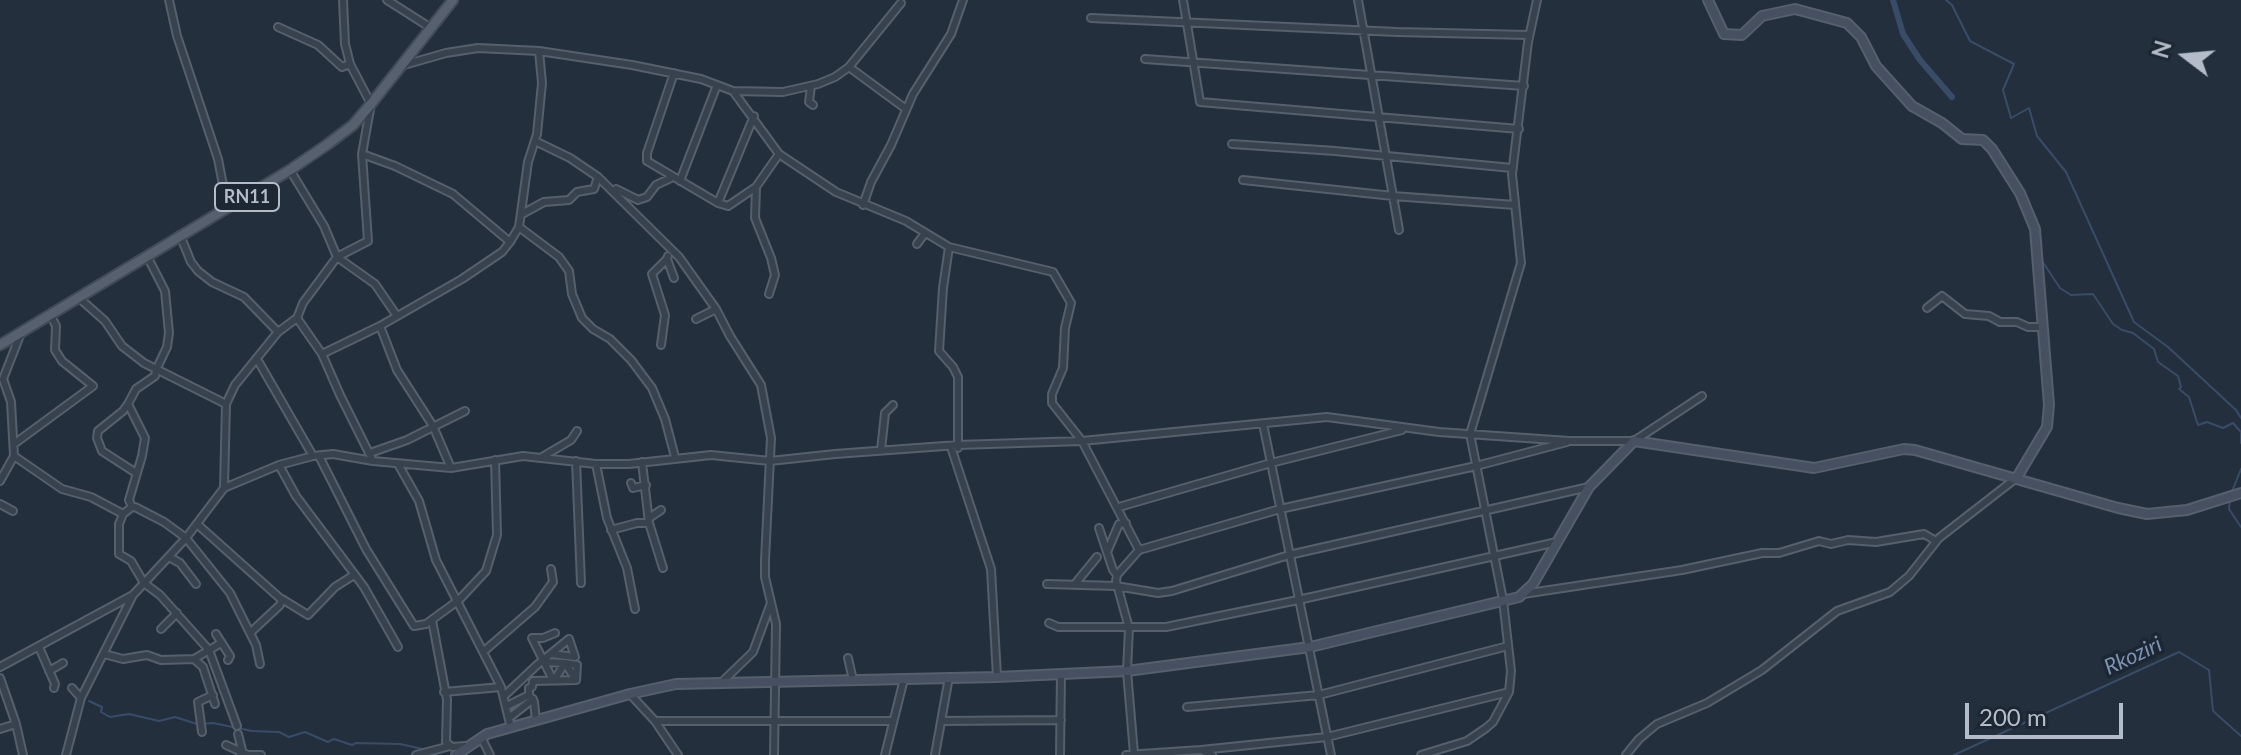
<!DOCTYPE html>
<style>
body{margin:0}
#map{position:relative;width:2241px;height:755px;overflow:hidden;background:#242f3e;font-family:Lato,sans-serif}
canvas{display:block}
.north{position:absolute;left:2145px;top:16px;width:80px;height:80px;-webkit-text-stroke:6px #1d2633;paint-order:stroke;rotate:286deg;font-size:22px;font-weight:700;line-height:32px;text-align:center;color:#b4bcc9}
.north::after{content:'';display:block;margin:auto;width:28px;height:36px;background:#b4bcc9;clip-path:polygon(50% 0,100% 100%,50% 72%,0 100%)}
.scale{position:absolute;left:1965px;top:703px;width:158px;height:36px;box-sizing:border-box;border:4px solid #b4bcc9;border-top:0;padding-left:10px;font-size:24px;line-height:28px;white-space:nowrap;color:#b4bcc9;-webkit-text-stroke:6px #1d2633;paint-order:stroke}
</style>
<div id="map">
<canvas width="2241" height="755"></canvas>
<div class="north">N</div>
<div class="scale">200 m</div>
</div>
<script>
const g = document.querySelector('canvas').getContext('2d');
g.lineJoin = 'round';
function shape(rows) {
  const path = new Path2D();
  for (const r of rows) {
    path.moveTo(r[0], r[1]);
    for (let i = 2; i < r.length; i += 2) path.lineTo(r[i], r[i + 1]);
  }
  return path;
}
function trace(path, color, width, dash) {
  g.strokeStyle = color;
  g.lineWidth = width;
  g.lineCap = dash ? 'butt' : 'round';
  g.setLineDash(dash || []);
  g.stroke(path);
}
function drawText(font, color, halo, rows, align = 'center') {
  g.font = font + ' Lato,sans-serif';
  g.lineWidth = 7;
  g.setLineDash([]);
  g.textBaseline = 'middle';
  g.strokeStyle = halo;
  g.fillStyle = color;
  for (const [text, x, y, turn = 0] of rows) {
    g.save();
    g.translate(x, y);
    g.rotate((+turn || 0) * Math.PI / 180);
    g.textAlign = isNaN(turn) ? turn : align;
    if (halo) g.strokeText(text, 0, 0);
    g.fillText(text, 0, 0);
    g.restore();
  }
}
trace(shape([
 [1946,0,1952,5,1970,41,2014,64,2003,90,2011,118,2029,108,2037,136,2066,172,2134,322,2168,347,2236,410,2241,418],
 [2042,261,2060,288,2071,295,2093,294,2113,324,2122,330,2133,333,2154,349,2158,362,2178,376,2181,387,2179,389,2189,397,2198,425,2207,422,2223,428,2233,423,2241,432],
 [2241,433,2241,443],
 [2231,494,2241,469],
 [2230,500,2229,509,2241,527],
 [89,701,102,707,101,712,110,717,129,714,159,721,175,717,197,724,213,723,252,731,279,732,289,737,305,732,328,742,334,739,352,745,356,743,400,744,427,750],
 [1954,755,2179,652,2209,670,2213,711,2241,736]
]), '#394c67', 2);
trace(shape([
 [1893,0,1903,34,1920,60,1952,97]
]), '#394c67', 6);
const street = shape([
 [169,0,177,36,218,159,223,185,222,212],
 [387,0,431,28],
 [1183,0,1200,102,1519,129],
 [1358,0,1399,230],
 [1091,18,1397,32,1529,35],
 [278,27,318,45,342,67,350,64],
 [1145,59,1524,86],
 [404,65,446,53,478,48,539,51,632,65,701,79,733,91,779,154,836,192,906,221,949,247,1053,272,1071,303,1065,328,1063,368,1052,394,1052,403,1082,441,1139,550],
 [849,67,906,109],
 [674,73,647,153,647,161,718,203,728,206,756,187,779,154],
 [811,86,809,102,813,105],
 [733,91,783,92,818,84,835,77,849,67,901,3],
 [535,141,570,158,598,177,679,257,716,309,730,336,761,385,771,438,765,560,765,577,776,624,774,755],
 [1232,144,1335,151,1512,168],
 [362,154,395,166,453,194,510,242],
 [290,170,324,226,337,257,375,284,397,316],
 [1243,180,1393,196,1515,205],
 [680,181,717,85],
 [756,187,755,218,771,258,775,275,769,294],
 [616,189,638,200,647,197,656,185,673,177],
 [718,203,754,116],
 [863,205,871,182,891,145,913,94,951,34,963,0],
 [522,214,544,202,569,200,577,192,594,189,598,177],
 [519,227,559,257,569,271,572,294,582,318,593,329,610,339,631,360,652,388,665,419,675,457],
 [180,235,191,262,198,271,212,282,244,297,278,332],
 [917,244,925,233],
 [949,247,943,288,939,351,953,367,958,377,958,448],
 [668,256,667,259,674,278],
 [78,297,105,321,122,346,144,363,226,404],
 [1927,308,1942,296,1965,314,1989,316,2000,322,2017,322,2028,327,2043,327],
 [297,318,322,354,340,395,373,461],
 [696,319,716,309],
 [380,326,397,370,433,426,451,468],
 [21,333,3,379,11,402,14,456,62,489,91,497,123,514],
 [661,345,665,315,652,274,667,259],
 [322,354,380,326,462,279,502,252,510,242,519,227,528,162,537,134,542,83,539,51],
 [257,359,313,456],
 [128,404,123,411,98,431,97,438,102,451,136,473],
 [1263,424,1331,755],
 [14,444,93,386,62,361,55,350,56,326,50,314],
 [951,447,991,569,997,677],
 [881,450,885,413,893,405],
 [370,453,407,440,465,411],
 [319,456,366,549,414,626,426,624,459,600,486,571,497,535,495,460],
 [542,457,571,440,577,431],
 [576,461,581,583],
 [642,462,649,523,663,568],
 [398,464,419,501,436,560,501,687,511,728],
 [596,464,607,518,627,568,635,609],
 [279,465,296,496,364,587,398,647],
 [0,481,14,456],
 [631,483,633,488,646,485],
 [224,488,279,465,313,456,333,454,373,461,451,468,523,456,596,464,629,464,711,455,770,461,835,454,958,445,1082,441,1327,417,1439,432,1569,441,1634,441,1702,396],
 [0,504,13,511],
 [132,507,129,500,142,456,145,438,128,404,136,389,155,376,156,370,167,347,169,333,165,291,147,256],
 [1119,507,1271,463,1402,430],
 [649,518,661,510],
 [197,524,282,600,280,605,250,633],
 [1099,528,1113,570,1117,575],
 [611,530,637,523,649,523],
 [1107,552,1119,524,1126,523],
 [169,557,180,563,196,584],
 [1047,584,1116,586,1158,593,1172,591,1289,555,1589,487],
 [1075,584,1097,557],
 [1523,594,1682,570,1762,553,1779,553,1819,541,1831,544,1848,540,1876,542,1924,534,1936,541],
 [282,599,308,615,335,587,354,575],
 [432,620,447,700,446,742,452,747,466,746],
 [1049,623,1058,627,1166,627,1298,600,1557,542],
 [161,629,177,613],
 [216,634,230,656,228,660],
 [39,647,55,684,54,688],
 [483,652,535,607,553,582,551,569],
 [104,654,123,659,147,655,161,660,194,659,221,643],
 [848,658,853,680],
 [194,659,203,667,215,704],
 [545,662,565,663,555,679],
 [0,667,133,595,186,538,224,488,226,404,235,385,278,332,297,318,303,303,337,257,368,241,362,154,371,104,350,64,345,44,343,0],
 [49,671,63,663],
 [0,678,16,724,23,755],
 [553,680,532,638,543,638,555,633],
 [721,683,753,652,771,603],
 [72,688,81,698],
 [444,692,501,687],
 [630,694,655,721,678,755],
 [504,696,537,665,569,639,575,657,551,654],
 [507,706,529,695],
 [1187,707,1319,695,1508,646],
 [509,718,533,699],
 [536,721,534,702,529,695,529,688,532,687,533,681,576,680,577,665,565,663,576,680],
 [655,721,893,721],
 [941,721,1061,720],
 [237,726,209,650,160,595,144,583,131,561,119,554,119,524,123,514,132,507,135,507,164,522,186,538,230,593,256,645,260,664],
 [0,729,16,724],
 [202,732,198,702,213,695],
 [238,734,242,750,240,755],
 [481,737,490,755],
 [226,745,248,755],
 [1201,750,1327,737,1509,692],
 [1134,754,1127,671,1129,628,1116,581,1117,575,1139,550,1280,509,1476,466,1567,442],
 [66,755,81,698,133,595],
 [249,755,261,755],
 [416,755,450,746],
 [885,755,904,679],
 [935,755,949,677],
 [1060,755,1061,674],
 [1126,755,1201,750,1212,755],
 [1421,755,1467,741,1486,728,1493,722,1509,692,1511,671,1503,600,1470,434,1521,263,1512,174,1528,42,1537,0],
 [1626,755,1639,739,1657,724,1707,703,1762,670,1837,611,1890,592,1909,576,1939,538,2015,479]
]);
const secondary = shape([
 [1708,0,1724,34,1742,35,1762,16,1795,9,1847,23,1861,37,1876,66,1912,106,1942,123,1962,139,1983,140,1992,149,2020,193,2035,229,2049,405,2047,427,2016,479],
 [456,755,487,734,630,694,676,684,997,677,1127,671,1310,647,1519,597,1533,584,1589,487,1634,441,1814,468,1904,449,1915,450,2118,508,2147,514,2187,510,2241,493]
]);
const primary = shape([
 [0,345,290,170,328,144,353,125,371,104,453,0]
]);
trace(street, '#565f6c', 10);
trace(secondary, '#565f6c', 12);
trace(primary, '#414a57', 13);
trace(street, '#38414e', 6);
trace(secondary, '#465061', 8);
trace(primary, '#56606e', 9);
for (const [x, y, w] of [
 [247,197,64]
]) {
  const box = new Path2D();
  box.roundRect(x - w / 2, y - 14, w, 28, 6);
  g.fillStyle = '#1d2633';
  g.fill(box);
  trace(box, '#b4bcc9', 2);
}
drawText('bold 18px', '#b4bcc9', null, [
 ["RN11",247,197]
]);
drawText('italic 22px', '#7c92b1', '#1d2633', [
 ["Rkoziri",2133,656,-25]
]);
</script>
